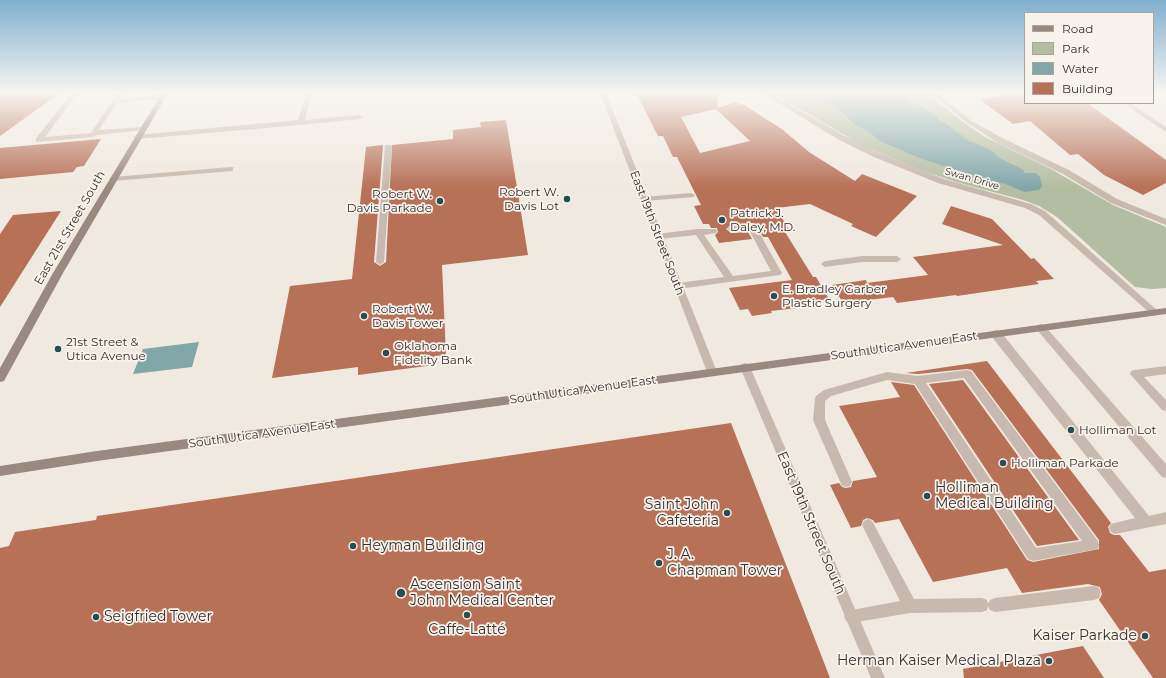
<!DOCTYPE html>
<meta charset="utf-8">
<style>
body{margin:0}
#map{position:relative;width:1166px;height:678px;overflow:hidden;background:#f0e9e0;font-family:Montserrat,sans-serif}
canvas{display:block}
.legend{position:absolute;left:1024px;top:12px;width:130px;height:92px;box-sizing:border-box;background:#f8f3ec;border:1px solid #aaa59f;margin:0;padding:5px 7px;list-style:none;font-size:12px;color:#362f2b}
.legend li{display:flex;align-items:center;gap:8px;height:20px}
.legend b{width:20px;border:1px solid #aaa59f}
</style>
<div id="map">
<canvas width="1166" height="678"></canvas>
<ul class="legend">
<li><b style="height:5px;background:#9a897e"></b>Road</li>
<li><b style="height:11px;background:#b3bda1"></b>Park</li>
<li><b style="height:11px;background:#82a7a9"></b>Water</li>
<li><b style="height:11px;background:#b77157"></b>Building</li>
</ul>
</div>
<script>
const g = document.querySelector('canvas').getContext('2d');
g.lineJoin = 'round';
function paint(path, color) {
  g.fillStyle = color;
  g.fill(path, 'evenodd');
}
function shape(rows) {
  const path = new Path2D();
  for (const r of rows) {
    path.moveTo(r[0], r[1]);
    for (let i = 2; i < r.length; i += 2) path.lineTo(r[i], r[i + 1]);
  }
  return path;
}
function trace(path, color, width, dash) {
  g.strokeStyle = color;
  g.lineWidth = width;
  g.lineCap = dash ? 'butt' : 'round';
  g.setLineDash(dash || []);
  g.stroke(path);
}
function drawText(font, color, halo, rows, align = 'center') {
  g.font = font + ' Montserrat,sans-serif';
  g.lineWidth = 3.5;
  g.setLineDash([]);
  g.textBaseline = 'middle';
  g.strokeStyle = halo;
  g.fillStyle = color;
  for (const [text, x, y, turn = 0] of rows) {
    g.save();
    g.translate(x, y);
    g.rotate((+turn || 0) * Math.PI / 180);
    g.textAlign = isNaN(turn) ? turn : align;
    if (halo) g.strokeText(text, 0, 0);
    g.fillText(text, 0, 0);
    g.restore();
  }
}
paint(shape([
 [772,93,924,93,938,102,962,121,985,137,1051,169,1113,205,1166,227,1166,288,1152,289,1135,287,1057,217,1039,206,1023,200,956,182,918,169,862,145]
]), '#b3bda1');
paint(shape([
 [800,93,904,94,913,103,925,109,938,118,939,121,945,123,969,141,989,149,1001,159,1024,170,1024,173,1036,173,1040,177,1042,186,1039,190,1025,192,1003,183,997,184,983,180,973,175,922,159,880,141,868,131,854,124,844,114,827,103,814,96],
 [199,342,192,367,133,374,143,349]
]), '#82a7a9');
paint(shape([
 [9,93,60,93,0,136,0,96],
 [636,93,717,93,718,108,735,102,741,105,743,104,783,130,809,152,855,181,862,174,917,196,876,237,851,226,853,224,810,204,776,208,790,231,785,232,813,277,816,277,829,299,795,303,797,308,771,311,772,313,752,316,748,309,740,310,729,288,792,280,768,237,763,237,757,226,753,223,731,225,726,229,731,233,748,232,752,239,719,243,715,235,718,232,717,228,711,228,709,224,703,224,694,206,701,205,677,157,673,157,663,136,658,136],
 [716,109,750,141,700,153,681,117],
 [1020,93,1025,96,1025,103,1087,103,1166,160,1166,183,1143,195,1104,175,1078,154,1070,155,1030,121,1013,124,979,99],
 [506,120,528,255,442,265,446,355,434,356,434,365,358,375,358,367,272,378,290,286,352,279,366,147,383,145,374,262,380,266,386,262,392,145,453,139,453,130,481,127,480,122],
 [101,139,84,166,77,167,73,172,0,179,0,148],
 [951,206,992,219,1031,259,1034,258,1054,279,1036,281,1039,284,957,296,956,295,897,303,893,297,843,303,832,285,866,280,867,283,928,275,913,257,1003,245,942,224],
 [61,211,0,307,0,234,13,215],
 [987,361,1111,523,1108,527,1110,533,1114,535,1120,535,1149,572,1166,569,1166,678,1153,678,1099,600,1102,594,1100,587,1088,584,1022,593,1007,568,933,582,899,519,875,523,873,520,867,518,863,520,861,526,851,528,830,485,839,483,842,487,846,488,851,487,853,481,877,477,839,406,900,397,891,382,914,385,1027,560,1033,562,1099,549,1099,540,972,370,967,369,918,374,906,373],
 [963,380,1079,540,1037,546,929,384],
 [731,423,830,678,0,678,0,548,9,546,15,532,96,520,97,516],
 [1083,646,1104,678,964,678,963,669]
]), '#b77157');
paint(shape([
 [72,93,78,93,45,137,91,133,117,93,123,93,120,99,162,95,165,97,162,99,117,103,99,130,142,127,144,128,144,130,97,135,93,137,36,142,36,138,72,93],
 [306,93,312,93,305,120,360,115,363,117,360,119,301,125,137,139,133,137,137,135,298,120,306,93],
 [385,145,391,145,392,147,384,262,380,265,376,262,385,145],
 [230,167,233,167,233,171,113,181,109,179,113,177,230,167],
 [691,193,695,195,694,197,644,201,640,199,644,197,691,193],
 [752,224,756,227,782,273,780,275,678,289,675,288,673,286,678,283,724,277,696,235,659,239,656,238,655,236,656,234,698,229,716,229,717,231,716,233,704,235,733,276,771,271,749,230,731,232,727,229,731,226,752,224],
 [862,256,897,256,901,259,897,262,862,262,825,267,821,264,825,261,862,256],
 [1041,324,1044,325,1166,464,1166,478,1162,477,1038,331,1036,328,1038,325,1041,324],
 [996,330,1000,331,1149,516,1166,512,1166,524,1115,534,1111,532,1109,528,1111,524,1135,518,992,337,991,334,992,331,996,330],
 [1166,366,1166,374,1144,377,1166,400,1166,411,1162,410,1130,374,1131,371,1135,370,1166,366],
 [967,370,971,371,1098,541,1099,545,1098,549,1033,561,1028,559,915,384,887,380,831,396,825,401,825,420,852,482,850,486,846,487,842,486,813,420,815,399,816,396,824,390,887,372,918,376,967,370],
 [964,378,1082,541,1036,548,926,383,964,378],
 [868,519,872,521,914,599,982,598,987,600,988,604,990,600,995,598,1094,586,1099,588,1101,593,1099,598,1094,600,995,612,990,610,988,606,987,610,982,612,910,613,851,623,846,621,844,616,846,611,900,601,862,525,864,521,868,519]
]), '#c7b9ad');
paint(shape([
 [600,93,606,93,717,372,716,375,712,376,708,375,707,372,600,93],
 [762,93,770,93,845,136,880,153,944,179,1031,204,1045,211,1159,312,1154,315,1151,314,1039,215,1025,208,938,183,874,157,839,140,762,93],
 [927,93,935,93,942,97,970,120,1004,139,1069,170,1117,199,1166,219,1166,225,1111,203,1063,174,998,143,966,122,938,99,927,93],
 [1123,103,1130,103,1166,127,1166,132,1123,103]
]), '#c7b9ad');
paint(shape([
 [745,363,749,364,750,367,885,678,871,678,740,367,741,364,745,363]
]), '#c7b9ad');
paint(shape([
 [162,93,168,93,63,273,4,381,0,382,0,368,53,273,162,93],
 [1166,308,1166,314,97,461,0,476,0,466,97,451,1166,308]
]), '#9a897e');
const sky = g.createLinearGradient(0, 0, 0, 188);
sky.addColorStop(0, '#7fafcf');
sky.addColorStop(0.49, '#f8f5f1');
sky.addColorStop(1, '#f8f5f100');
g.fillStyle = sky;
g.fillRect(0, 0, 1166, 188);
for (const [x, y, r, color] of [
 [567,199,4,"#254e52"],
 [440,201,4,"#254e52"],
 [722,220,4,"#254e52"],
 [774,296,4,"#254e52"],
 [364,316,4,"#254e52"],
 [58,349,4,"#254e52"],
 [386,353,4,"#254e52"],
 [1071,430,4,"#254e52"],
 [1003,463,4,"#254e52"],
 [927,496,4,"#254e52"],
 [727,513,4,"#254e52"],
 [353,546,4,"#254e52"],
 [659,563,4,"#254e52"],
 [401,593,5,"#254e52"],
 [467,615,4,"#254e52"],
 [96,617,4,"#254e52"],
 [1145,636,4,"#254e52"],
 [1049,661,4,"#254e52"]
]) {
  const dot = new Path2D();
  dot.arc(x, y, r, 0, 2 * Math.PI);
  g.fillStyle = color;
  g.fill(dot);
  trace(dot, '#f8f3ec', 1.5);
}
drawText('10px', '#362f2b', '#f8f3ec', [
 ["Swan Drive",972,179,16]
]);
drawText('12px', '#362f2b', '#f8f3ec', [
 ["Robert W.",559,192,"right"],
 ["Davis Lot",559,206,"right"],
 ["Robert W.",432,194,"right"],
 ["Davis Parkade",432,208,"right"],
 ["Patrick J.",730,213],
 ["Daley, M.D.",730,227],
 ["E. Bradley Garber",782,289],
 ["Plastic Surgery",782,303],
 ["Robert W.",372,309],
 ["Davis Tower",372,323],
 ["21st Street &",66,342],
 ["Utica Avenue",66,356],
 ["Oklahoma",394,346],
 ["Fidelity Bank",394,360],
 ["Holliman Lot",1079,430],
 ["Holliman Parkade",1011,463]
], 'left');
drawText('12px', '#362f2b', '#f8f3ec', [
 ["East 21st Street South",70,228,-60],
 ["East 19th Street South",657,233,69],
 ["South Utica Avenue East",904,346,-8],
 ["South Utica Avenue East",583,390,-8],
 ["South Utica Avenue East",262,434,-8]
]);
drawText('14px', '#362f2b', '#f8f3ec', [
 ["Holliman",935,488],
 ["Medical Building",935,504],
 ["Saint John",719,505,"right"],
 ["Cafeteria",719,521,"right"],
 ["Heyman Building",361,546],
 ["J. A.",667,555],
 ["Chapman Tower",667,571],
 ["Ascension Saint",410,585],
 ["John Medical Center",410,601],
 ["Seigfried Tower",104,617],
 ["Caffe-Latté",467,630,"center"],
 ["Kaiser Parkade",1137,636,"right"],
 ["Herman Kaiser Medical Plaza",1041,661,"right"]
], 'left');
drawText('14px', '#362f2b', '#f8f3ec', [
 ["East 19th Street South",811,523,67]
]);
</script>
